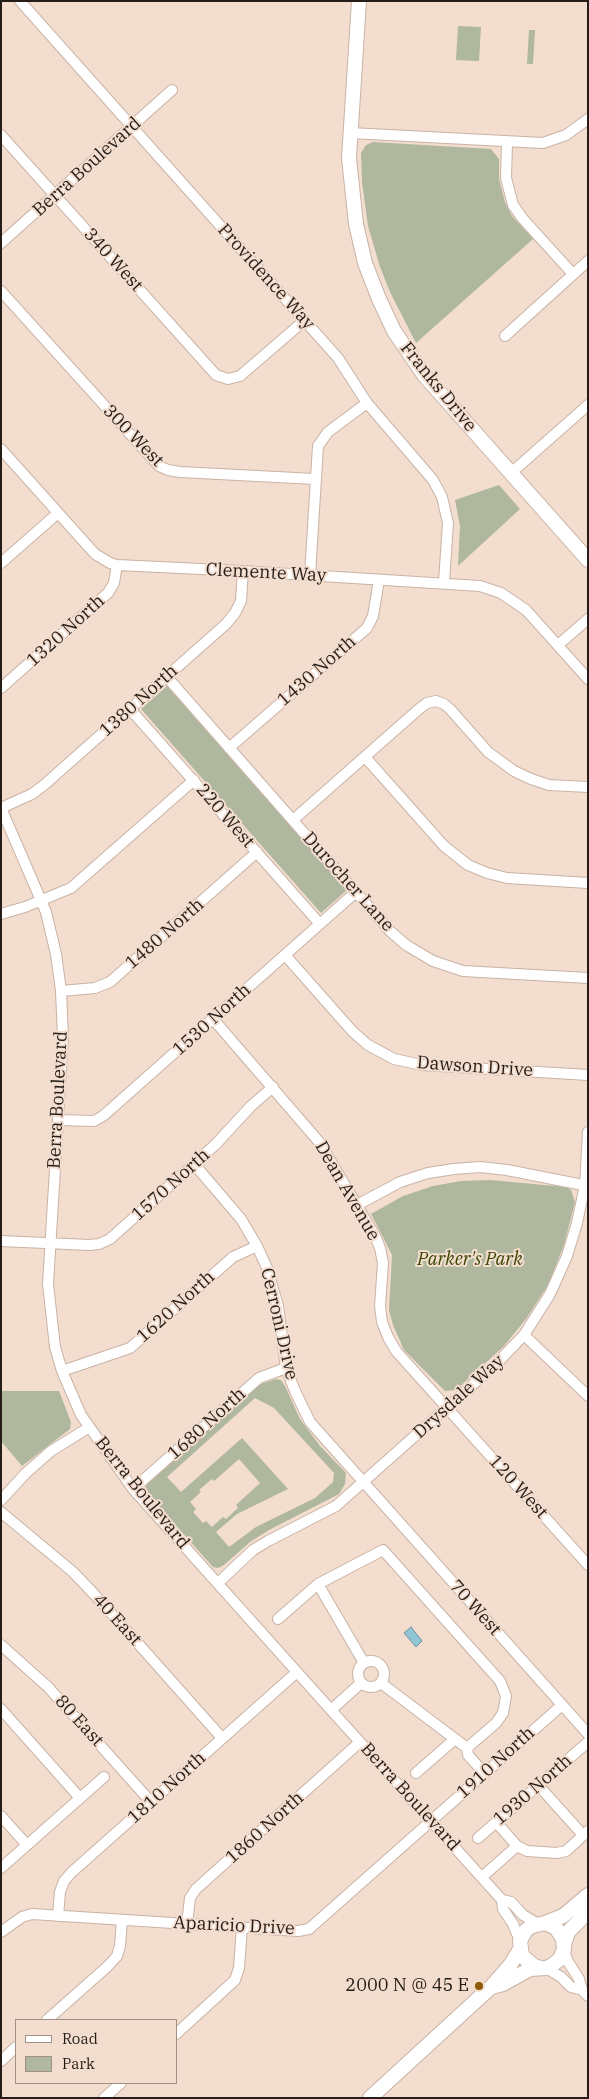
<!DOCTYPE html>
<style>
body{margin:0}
#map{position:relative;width:589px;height:2099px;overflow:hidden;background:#f3ddcf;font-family:"IBM Plex Serif",serif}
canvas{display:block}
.frame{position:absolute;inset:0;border:2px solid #251d18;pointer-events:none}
.legend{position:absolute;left:15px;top:2019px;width:162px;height:65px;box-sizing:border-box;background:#f3ddcf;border:1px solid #a19086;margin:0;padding:6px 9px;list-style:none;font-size:15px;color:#251d18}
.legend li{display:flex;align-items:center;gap:10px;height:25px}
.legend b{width:25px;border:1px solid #a19086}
</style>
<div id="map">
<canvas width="589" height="2099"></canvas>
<div class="frame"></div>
<ul class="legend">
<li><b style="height:6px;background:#fff"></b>Road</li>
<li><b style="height:14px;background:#afb79e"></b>Park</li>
</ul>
</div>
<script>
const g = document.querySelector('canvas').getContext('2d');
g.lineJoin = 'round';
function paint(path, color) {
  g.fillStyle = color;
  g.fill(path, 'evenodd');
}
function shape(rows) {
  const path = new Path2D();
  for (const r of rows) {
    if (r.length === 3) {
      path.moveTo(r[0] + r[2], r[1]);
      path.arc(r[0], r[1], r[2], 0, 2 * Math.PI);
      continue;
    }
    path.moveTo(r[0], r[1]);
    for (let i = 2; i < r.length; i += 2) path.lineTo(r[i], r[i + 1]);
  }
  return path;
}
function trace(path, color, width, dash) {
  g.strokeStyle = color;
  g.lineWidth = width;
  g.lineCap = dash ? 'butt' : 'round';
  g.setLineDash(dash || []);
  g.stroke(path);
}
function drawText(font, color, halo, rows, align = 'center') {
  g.font = font + ' "IBM Plex Serif",serif';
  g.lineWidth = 4;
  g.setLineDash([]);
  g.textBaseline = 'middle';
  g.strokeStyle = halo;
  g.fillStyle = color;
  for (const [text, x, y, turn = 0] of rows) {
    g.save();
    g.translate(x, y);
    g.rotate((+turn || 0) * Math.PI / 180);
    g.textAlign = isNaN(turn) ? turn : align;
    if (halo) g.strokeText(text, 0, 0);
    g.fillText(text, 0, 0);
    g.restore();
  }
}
paint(shape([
 [458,26,481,27,479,61,456,60],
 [529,30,535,30,533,64,527,64],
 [373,142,491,149,499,159,499,179,505,202,512,216,533,239,416,343,390,292,380,267,368,226,362,182,361,153,366,145],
 [499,485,520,509,458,566,460,526,455,500],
 [167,686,347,890,321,913,141,709],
 [490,1180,566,1187,571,1190,575,1202,564,1245,548,1285,526,1319,504,1346,456,1390,445,1391,404,1350,393,1325,389,1310,392,1255,371,1214,403,1196,433,1186,461,1181],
 [276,1379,281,1380,285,1386,300,1419,320,1446,346,1473,345,1484,339,1494,269,1530,250,1542,224,1565,218,1568,213,1567,146,1492,146,1486,149,1481,258,1385],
 [255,1398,274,1408,334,1473,333,1482,315,1498,256,1527,229,1547,216,1532,237,1514,288,1489,242,1438,181,1492,167,1477],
 [239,1459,260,1483,236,1505,238,1508,226,1519,223,1517,212,1527,206,1521,203,1523,193,1512,196,1509,190,1502,201,1492,199,1490,212,1479,214,1481],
 [1,1391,59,1391,71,1422,70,1429,22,1466,1,1441]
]), '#afb79e');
const water = shape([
 [411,1627,422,1641,416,1647,404,1633,411,1627]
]);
paint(water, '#90c6d4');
trace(water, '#70939c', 1);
const street = shape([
 [20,1,338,358,367,403,433,480,442,497,448,523,444,582],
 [350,133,543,143,566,135,588,119],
 [1,135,216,375,228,379,240,376,305,320],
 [507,143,506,178,513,205,523,219,573,274],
 [1,243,172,90],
 [1,291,159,466,168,470,180,472,315,479],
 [505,336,588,261],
 [1,449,95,554,110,563,117,565,243,571,480,586,501,593,526,610,588,679],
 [511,473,588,405],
 [1,563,58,513],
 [310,575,318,446,328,432,367,403],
 [558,645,588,619],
 [167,677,390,931,406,945,433,961,463,971,588,978],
 [1,688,108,593,114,583,117,565],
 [130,709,320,924],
 [229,748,367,628,373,616,379,580],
 [365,757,444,846,468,865,487,873,507,878,588,883],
 [1,808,46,912,56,954,61,991,63,1037,48,1284,55,1347,62,1371,81,1415,133,1489,331,1710,502,1900,511,1902,523,1915,538,1924],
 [1,808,32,794,44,785,226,624,235,613,241,601,243,571],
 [293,820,419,709,427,703,436,701,444,704,450,709,488,752,514,771,531,779,549,785,588,787],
 [1,914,25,907,71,888,194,780],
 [285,955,353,1032,368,1045,394,1059,422,1065,588,1075],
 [61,991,95,988,110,982,257,852],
 [213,1019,320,1143,375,1236,380,1248,383,1263,380,1306,382,1322,388,1337,396,1351,588,1565],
 [58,1120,94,1121,103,1116,356,892],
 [194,1164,241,1219,257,1246,267,1268,278,1306,286,1368,295,1391,310,1422,588,1734],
 [357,1205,400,1182,428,1173,454,1169,480,1167,507,1170,588,1186],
 [1,1241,89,1245,99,1244,110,1239,194,1164,216,1144,251,1106,273,1087],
 [524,1335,588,1396],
 [62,1371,130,1348,233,1257,257,1246],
 [133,1489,259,1378,286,1368],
 [1,1500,26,1473,51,1451,88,1428],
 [1,1512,73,1572,94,1594,222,1738],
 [218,1583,253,1550,268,1541,336,1506,496,1364,524,1335,550,1294,567,1256,577,1223,585,1185,588,1132],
 [318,1584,383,1550,500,1681,506,1696,503,1713,496,1723,467,1748,468,1755,485,1774],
 [278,1619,318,1584,364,1663],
 [1,1645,48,1687,151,1802],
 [371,1674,13],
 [381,1683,467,1748],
 [1,1709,80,1798],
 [331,1710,361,1683],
 [416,1773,455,1739],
 [538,1785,583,1835],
 [1,1816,27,1845],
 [496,1822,517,1846,527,1851,557,1853,566,1851,588,1831],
 [478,1838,588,1742],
 [1,1868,104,1777],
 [482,1877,517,1846],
 [502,1900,503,1909,513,1924,520,1941],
 [58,1916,60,1892,64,1881,72,1872,297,1672],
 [187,1924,190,1898,196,1889,360,1742],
 [1,1932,22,1917,32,1914,298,1931,309,1929,562,1705],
 [564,1949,567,1960,579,1979,582,1990,588,1996],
 [546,1968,561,1977,571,1987,582,1990],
 [47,2020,108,1966,117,1956,120,1946,122,1920],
 [176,2034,235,1980,239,1968,242,1927],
 [1,2061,16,2047],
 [104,2098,121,2083]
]);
const secondary = shape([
 [359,1,349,158,356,224,365,263,379,299,394,331,424,375,588,560],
 [545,1923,563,1916,588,1895],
 [564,1945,568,1932,588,1912],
 [492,1987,503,1984,530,1969,546,1968,551,1966,560,1959,564,1949,563,1939,556,1928,545,1923,532,1926,526,1930,520,1941,522,1956,534,1966,541,1968],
 [370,2098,491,1987,511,1964,520,1949]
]);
trace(street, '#c9b3a5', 12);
trace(secondary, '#c9b3a5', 16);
trace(street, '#fff', 10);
trace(secondary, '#fff', 14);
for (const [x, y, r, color] of [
 [479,1986,5,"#8d5a06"]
]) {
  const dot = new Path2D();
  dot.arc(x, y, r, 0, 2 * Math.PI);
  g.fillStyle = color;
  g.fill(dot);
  trace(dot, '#f3ddcf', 2);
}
drawText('18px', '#251d18', '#f3ddcf', [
 ["Berra Boulevard",87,167,-42],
 ["340 West",113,260,48],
 ["Providence Way",266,277,48],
 ["Franks Drive",438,387,51],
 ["300 West",133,436,46],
 ["Clemente Way",266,573,3],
 ["1320 North",66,631,-42],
 ["1430 North",317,671,-41],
 ["1380 North",139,701,-42],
 ["220 West",225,816,49],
 ["Durocher Lane",348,882,48],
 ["1480 North",165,934,-41],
 ["1530 North",212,1020,-42],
 ["Dawson Drive",475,1067,4],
 ["Berra Boulevard",58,1100,-87],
 ["1570 North",171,1185,-42],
 ["Dean Avenue",347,1191,60],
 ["1620 North",176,1307,-42],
 ["Cerroni Drive",279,1324,77],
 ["Drysdale Way",459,1397,-42],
 ["1680 North",207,1424,-42],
 ["120 West",518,1487,48],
 ["Berra Boulevard",142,1493,51],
 ["70 West",475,1608,48],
 ["40 East",117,1620,48],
 ["80 East",79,1721,48],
 ["1910 North",496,1763,-42],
 ["1810 North",167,1788,-42],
 ["1930 North",533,1790,-41],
 ["Berra Boulevard",410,1797,48],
 ["1860 North",265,1828,-42],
 ["Aparicio Drive",234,1926,3]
]);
drawText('italic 18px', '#394600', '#f3ddcf', [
 ["Parker's Park",470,1260]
]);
drawText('18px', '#251d18', '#f3ddcf', [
 ["2000 N @ 45 E",469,1986]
], 'right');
</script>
